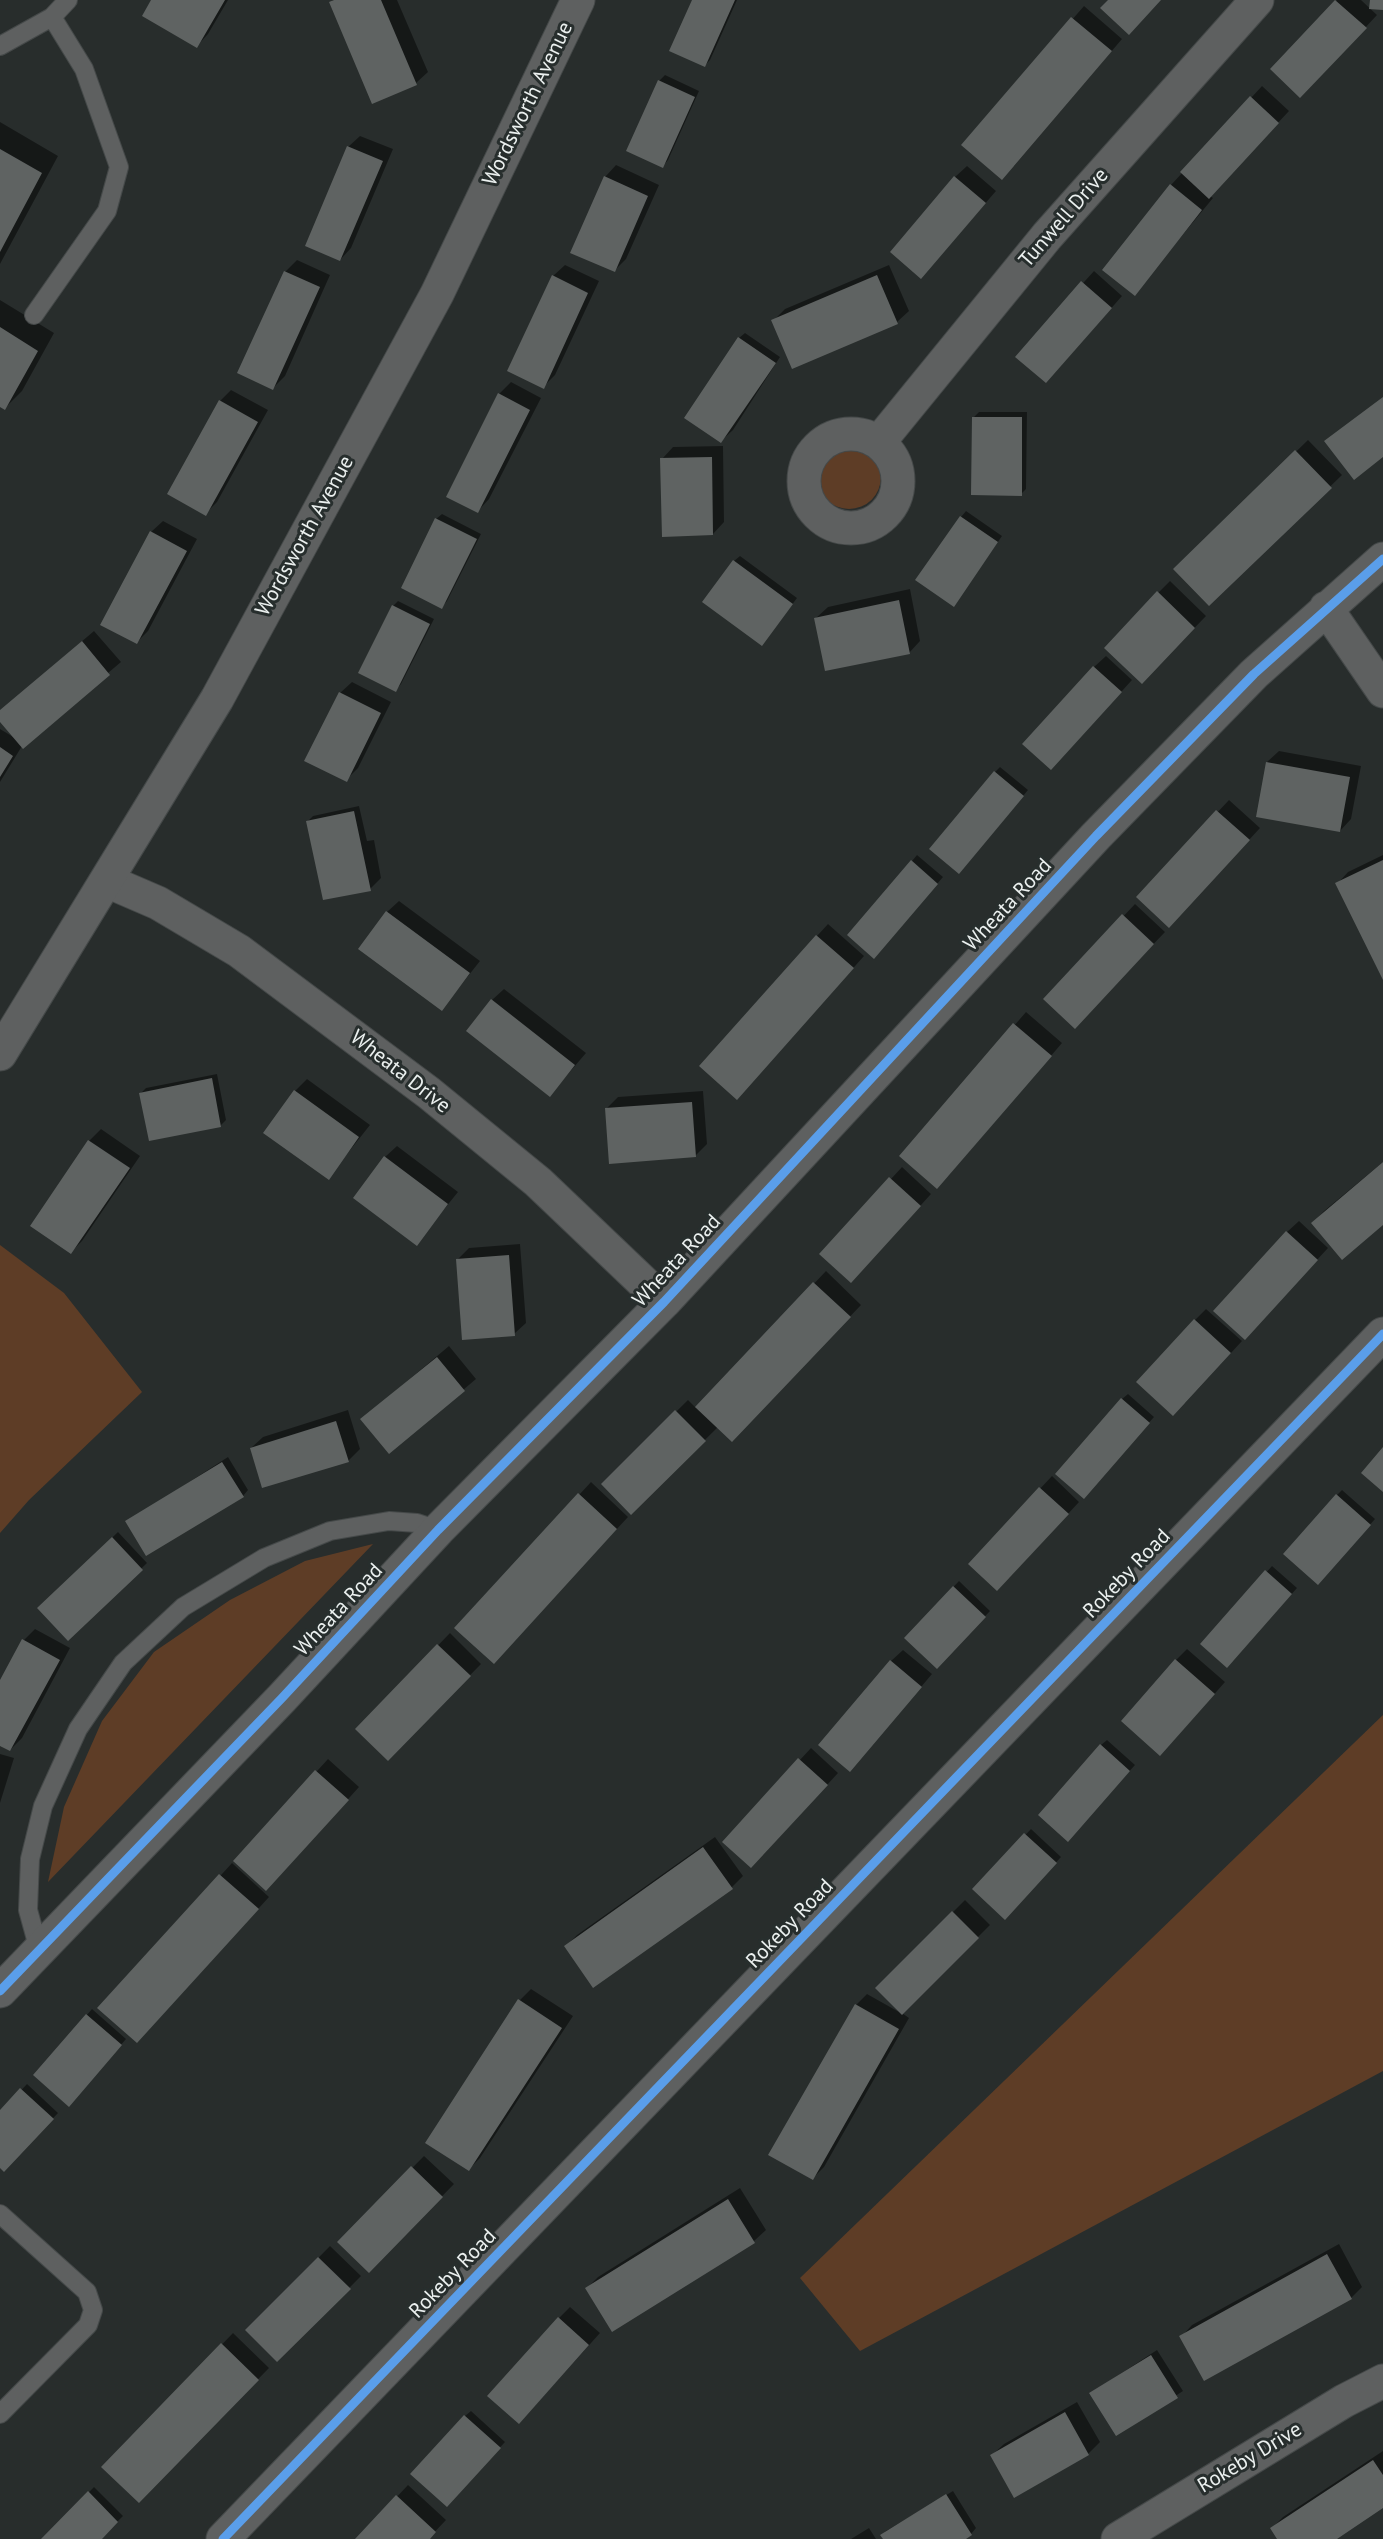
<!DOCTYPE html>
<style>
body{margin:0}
canvas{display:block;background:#282d2c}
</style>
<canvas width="1383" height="2539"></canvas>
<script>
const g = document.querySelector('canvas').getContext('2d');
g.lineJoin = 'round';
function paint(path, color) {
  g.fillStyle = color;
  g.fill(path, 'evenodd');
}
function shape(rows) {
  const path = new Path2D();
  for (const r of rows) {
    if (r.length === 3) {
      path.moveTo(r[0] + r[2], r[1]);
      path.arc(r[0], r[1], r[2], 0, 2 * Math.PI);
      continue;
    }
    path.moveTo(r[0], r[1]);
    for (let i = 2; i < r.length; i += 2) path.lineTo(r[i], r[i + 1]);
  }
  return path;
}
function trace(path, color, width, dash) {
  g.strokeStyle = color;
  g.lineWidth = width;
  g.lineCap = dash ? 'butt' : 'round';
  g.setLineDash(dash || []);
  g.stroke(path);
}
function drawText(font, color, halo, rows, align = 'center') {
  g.font = font + ' "PT Sans",sans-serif';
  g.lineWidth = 6;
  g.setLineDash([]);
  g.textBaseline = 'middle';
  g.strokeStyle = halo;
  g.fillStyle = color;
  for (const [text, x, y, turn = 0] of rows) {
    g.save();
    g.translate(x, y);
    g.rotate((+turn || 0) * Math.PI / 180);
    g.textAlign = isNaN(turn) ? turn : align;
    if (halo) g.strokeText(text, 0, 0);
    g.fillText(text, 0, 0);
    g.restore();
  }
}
paint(shape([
 [849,477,32],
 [0,1245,64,1293,142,1392,29,1500,0,1533],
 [373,1544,48,1882,64,1807,102,1721,154,1652,230,1600,305,1561],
 [1383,1715,1383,2071,860,2351,800,2278]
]), '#5e3d26');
paint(shape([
 [153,0,228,0,208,34,197,46],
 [333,0,397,0,428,72,416,83,330,3],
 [693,0,737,0,710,60,705,65],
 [1337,0,1361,0,1377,15,1312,85,1272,69],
 [1084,6,1122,39,1014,166,963,145],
 [665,75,699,91,668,160,663,166,659,81],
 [1262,86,1289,111,1210,196,1213,198,1134,294,1171,185],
 [0,122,58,156,0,264],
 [360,136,393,149,351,248,340,260,348,147],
 [616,165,659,185,626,259,614,271,605,177],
 [967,166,996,191,932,265,955,177],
 [297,260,330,275,285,376,273,388,285,272],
 [565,265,599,281,555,375,543,387,553,276],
 [889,265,909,311,897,322,793,367,773,321,785,309],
 [1094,271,1122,296,1057,370,1017,356],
 [0,300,54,333,22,391,5,408,0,406],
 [745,333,780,357,733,430,721,441,739,338],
 [511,382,541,398,489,499,478,511,499,394],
 [231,390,268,410,217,502,205,514,220,401],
 [979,412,1027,412,1026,489,1021,494,973,418],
 [1308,440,1342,475,1209,604,1175,569],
 [723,446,724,522,713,534,662,459,673,447],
 [966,511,1002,536,954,605,961,517],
 [442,514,481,534,447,601,442,607,436,519],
 [163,521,197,539,148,631,136,643,151,532],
 [740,556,797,598,767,638,734,561],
 [1170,581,1206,616,1154,670,1158,593],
 [910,589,920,641,909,653,816,618,828,607],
 [398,601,434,619,401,684,396,690,393,606],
 [94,631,121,662,22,746,0,782,0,729,15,738,0,719,0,711],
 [1106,656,1132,680,1062,757,1094,667],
 [352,682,391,702,358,768,346,780,340,693],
 [1279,751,1361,766,1351,819,1340,831,1267,762],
 [1000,767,1028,790,965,866,995,772],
 [1229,800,1260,828,1181,914,1138,897],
 [359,806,367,841,374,840,381,878,370,889,307,822,313,816],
 [917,855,943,877,880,951,912,861],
 [1383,855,1383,977,1337,884,1348,872],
 [399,901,480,961,442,1009,387,912],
 [1135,904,1165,932,1086,1015,1045,999],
 [828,924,864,956,748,1086,817,936],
 [504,989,586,1053,550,1095,492,1000],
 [1026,1012,1062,1043,948,1176,901,1156],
 [217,1074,226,1120,220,1126,141,1093,146,1088],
 [307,1079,370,1125,328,1178,295,1091],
 [703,1091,707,1144,695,1156,606,1109,618,1097],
 [101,1129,140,1156,82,1241,71,1252,89,1141],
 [397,1146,458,1192,416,1244,385,1157],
 [1383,1162,1383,1223,1313,1223,1324,1211],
 [902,1167,931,1194,863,1269,822,1254],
 [1299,1221,1328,1248,1256,1326,1287,1232],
 [520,1244,526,1323,514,1334,457,1260,469,1248],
 [826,1271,861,1305,744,1428,718,1427,631,1513,603,1484,688,1400,696,1408],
 [1206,1309,1242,1341,1185,1403,1195,1320],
 [449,1346,476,1379,390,1452,362,1419],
 [1128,1394,1154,1417,1089,1491,1122,1399],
 [348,1410,360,1449,348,1461,251,1448,263,1437],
 [228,1457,248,1490,243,1496,127,1522],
 [1052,1476,1079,1502,1009,1578,970,1563],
 [591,1482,628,1517,505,1650,456,1628],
 [1342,1490,1375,1519,1323,1578,1337,1495],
 [118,1532,147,1563,69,1639,39,1608],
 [1272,1566,1297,1588,1233,1661,1202,1644],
 [959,1581,990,1611,937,1667,906,1637],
 [35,1629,70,1648,22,1738,10,1750,0,1744,0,1683,24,1640],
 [450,1633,481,1664,388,1759,357,1729],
 [1187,1649,1225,1682,1172,1742,1176,1660],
 [903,1650,932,1674,861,1758,891,1661],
 [1107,1740,1135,1765,1073,1834,1101,1745],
 [811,1748,838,1773,763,1855,724,1842],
 [0,1754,14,1758,0,1803],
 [328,1759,359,1787,277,1878,235,1861],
 [1031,1829,1061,1857,1010,1913,974,1889],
 [715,1837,743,1876,732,1887,593,1986,566,1946,577,1935],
 [232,1863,269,1897,148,2030,100,2008],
 [965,1900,990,1925,902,2013,909,2018,824,2167,813,2178,856,2005,867,1994,899,2012,877,1988],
 [531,1989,573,2016,480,2158,469,2169,520,2000],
 [92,2009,126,2039,74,2099,35,2075],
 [27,2084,58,2113,4,2170,0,2166,0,2113],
 [424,2156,454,2184,369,2271,339,2242],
 [740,2188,766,2230,754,2241,613,2330,587,2288,598,2277],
 [1339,2244,1362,2287,1351,2298,1181,2337,1192,2325],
 [330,2246,361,2276,278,2360,247,2330],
 [570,2307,600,2333,530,2411,559,2318],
 [233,2333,269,2368,139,2501,103,2467],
 [1157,2350,1183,2391,1117,2434,1091,2393],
 [1077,2402,1100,2442,1088,2454,992,2455,1004,2444],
 [471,2411,505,2442,452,2500,465,2416],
 [1383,2451,1383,2506,1334,2539,1279,2539,1272,2528,1283,2517],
 [408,2485,446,2520,428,2539,357,2539],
 [94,2487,123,2516,100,2539,43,2539],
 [953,2491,976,2528,971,2534,963,2539,884,2539,882,2535,886,2531],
 [869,2528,876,2539,851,2539]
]), '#0007');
paint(shape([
 [151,0,225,0,197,48,142,16],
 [334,0,381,0,417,85,372,104,329,2],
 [692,0,735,0,705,67,669,51],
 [1108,0,1161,0,1129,35,1100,8],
 [1335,0,1367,28,1300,98,1270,69],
 [1370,0,1383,0,1383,10,1369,9],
 [1071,17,1112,51,1002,180,961,145],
 [658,80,695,97,663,168,626,151],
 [1250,96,1279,123,1209,199,1180,172],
 [347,146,383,161,340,261,305,246],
 [0,149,42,173,0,252],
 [604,176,648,196,615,272,570,253],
 [954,176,986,203,921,279,890,252],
 [1170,184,1202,210,1135,296,1102,270],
 [284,271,320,287,273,390,237,373],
 [552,275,588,293,544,389,507,371],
 [877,275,898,324,792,369,771,320],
 [1081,281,1112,308,1046,383,1015,357],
 [0,327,38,351,5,410,0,407],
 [738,337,776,363,721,443,684,418],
 [498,393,530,410,478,513,446,497],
 [1383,397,1383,457,1354,480,1324,441],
 [219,400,258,422,206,516,167,494],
 [972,417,1022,417,1022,496,971,495],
 [1295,450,1332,488,1209,606,1173,569],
 [712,457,713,535,662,537,660,458],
 [960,516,998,542,954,607,915,580],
 [435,518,477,539,442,609,401,588],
 [150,531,187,551,137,644,100,625],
 [733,560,793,604,762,646,702,602],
 [1157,591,1195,628,1142,684,1104,648],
 [899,600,910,654,825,671,814,618],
 [392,605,430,624,396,692,358,673],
 [82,641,110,675,23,749,0,722,0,710],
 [1093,666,1122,692,1051,770,1022,744],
 [339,692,381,713,347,782,304,761],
 [0,747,13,756,0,777],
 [1266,762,1350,777,1340,832,1256,817],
 [994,771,1024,796,959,874,929,849],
 [1216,810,1250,840,1169,928,1136,897],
 [354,811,371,891,323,900,306,821],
 [911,860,938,884,874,959,847,935],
 [1383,860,1383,980,1335,883],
 [386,911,470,973,442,1011,358,949],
 [1122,914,1154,944,1075,1029,1043,999],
 [816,935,854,968,737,1100,699,1066],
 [491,999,575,1065,550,1097,466,1031],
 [1013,1023,1052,1056,937,1189,899,1156],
 [212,1078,221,1127,149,1141,139,1093],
 [294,1090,359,1137,329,1180,263,1133],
 [692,1102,696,1157,609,1164,605,1108],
 [88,1140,130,1168,71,1254,30,1226],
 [384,1156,448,1204,417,1246,353,1198],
 [1383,1162,1383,1225,1342,1260,1311,1223],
 [889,1177,921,1206,851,1283,819,1254],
 [1286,1231,1318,1260,1245,1340,1213,1311],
 [509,1255,515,1336,462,1340,456,1259],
 [813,1282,851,1317,732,1442,695,1407],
 [1194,1319,1231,1353,1173,1416,1136,1382],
 [437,1357,465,1391,389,1454,360,1419],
 [1121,1398,1150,1423,1084,1499,1055,1474],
 [675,1410,706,1441,631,1515,601,1484],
 [336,1421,349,1462,262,1488,250,1448],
 [1383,1447,1383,1492,1361,1473],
 [222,1462,244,1497,146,1556,125,1521],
 [1039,1487,1069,1514,997,1591,968,1564],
 [578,1493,617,1529,494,1664,454,1628],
 [1336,1494,1371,1525,1318,1585,1283,1554],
 [112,1537,143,1570,68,1641,37,1608],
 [1265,1570,1292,1594,1227,1668,1200,1644],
 [953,1586,986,1617,937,1669,904,1638],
 [22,1639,60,1660,10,1751,0,1746,0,1680],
 [437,1644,471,1676,388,1761,355,1729],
 [1175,1659,1215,1694,1160,1756,1121,1721],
 [890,1660,922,1687,850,1772,818,1745],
 [1100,1744,1130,1771,1068,1842,1038,1815],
 [798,1758,828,1785,751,1868,722,1842],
 [315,1770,349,1800,266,1891,233,1861],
 [1024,1833,1057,1863,1005,1920,972,1889],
 [703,1847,733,1889,593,1988,564,1946],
 [219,1874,259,1909,137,2043,97,2008],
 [952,1911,979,1938,902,2015,875,1988],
 [518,1999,562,2028,469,2171,425,2143],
 [855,2004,899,2029,813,2180,768,2155],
 [86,2014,122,2045,69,2107,33,2075],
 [20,2088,54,2119,4,2172,0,2168,0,2110],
 [411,2166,443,2197,369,2273,337,2242],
 [728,2199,755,2243,612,2332,585,2288],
 [1327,2254,1352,2299,1204,2381,1179,2336],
 [318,2257,351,2289,277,2362,245,2330],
 [558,2317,589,2345,519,2424,487,2396],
 [221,2343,259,2380,139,2503,101,2467],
 [1151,2355,1178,2398,1116,2436,1089,2393],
 [1065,2412,1089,2455,1014,2498,990,2455],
 [464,2415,501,2448,447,2507,410,2474],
 [1373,2460,1383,2475,1383,2508,1337,2539,1277,2539,1270,2528],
 [88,2491,118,2522,102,2539,41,2539],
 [946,2494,972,2535,966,2539,883,2539,880,2535],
 [396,2495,436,2532,430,2539,355,2539]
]), '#5f6362');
const service = shape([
 [0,46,52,17,68,0],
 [34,315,107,211,119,167,84,69,52,17],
 [39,1950,28,1910,30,1859,43,1806,78,1729,123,1663,183,1607,264,1558,330,1531,389,1521,417,1523,438,1530],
 [0,2214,87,2292,93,2310,88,2325,0,2414]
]);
const minor = shape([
 [851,481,47],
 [879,442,1047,236,1257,0],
 [1326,608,1383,691],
 [107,881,158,903,239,951,429,1093,538,1182,664,1302],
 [0,1991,282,1698,438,1530,664,1302,1096,836,1254,674,1383,559],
 [223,2539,1383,1334],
 [1118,2539,1344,2401,1383,2381]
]);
const tertiary = shape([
 [0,1054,217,699,437,294,578,0]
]);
trace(service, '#454949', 20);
trace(minor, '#454949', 35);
trace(tertiary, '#454949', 35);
trace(service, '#5e6060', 18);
trace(minor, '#5e6060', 33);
trace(tertiary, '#5e6060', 33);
trace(shape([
 [0,1991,282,1698,438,1530,664,1302,1096,836,1254,674,1383,559],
 [223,2539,1383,1334]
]), '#5a9eea', 9);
drawText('21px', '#ebf0ef', '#272e2d', [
 ["Wordsworth Avenue",528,104,-64],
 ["Tunwell Drive",1064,218,-49],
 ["Wordsworth Avenue",305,536,-61],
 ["Wheata Road",1008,905,-47],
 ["Wheata Drive",400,1072,38],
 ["Wheata Road",677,1261,-47],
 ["Rokeby Road",1127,1574,-46],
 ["Wheata Road",339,1610,-47],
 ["Rokeby Road",790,1924,-46],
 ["Rokeby Road",453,2274,-46],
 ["Rokeby Drive",1250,2458,-31]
]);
</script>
